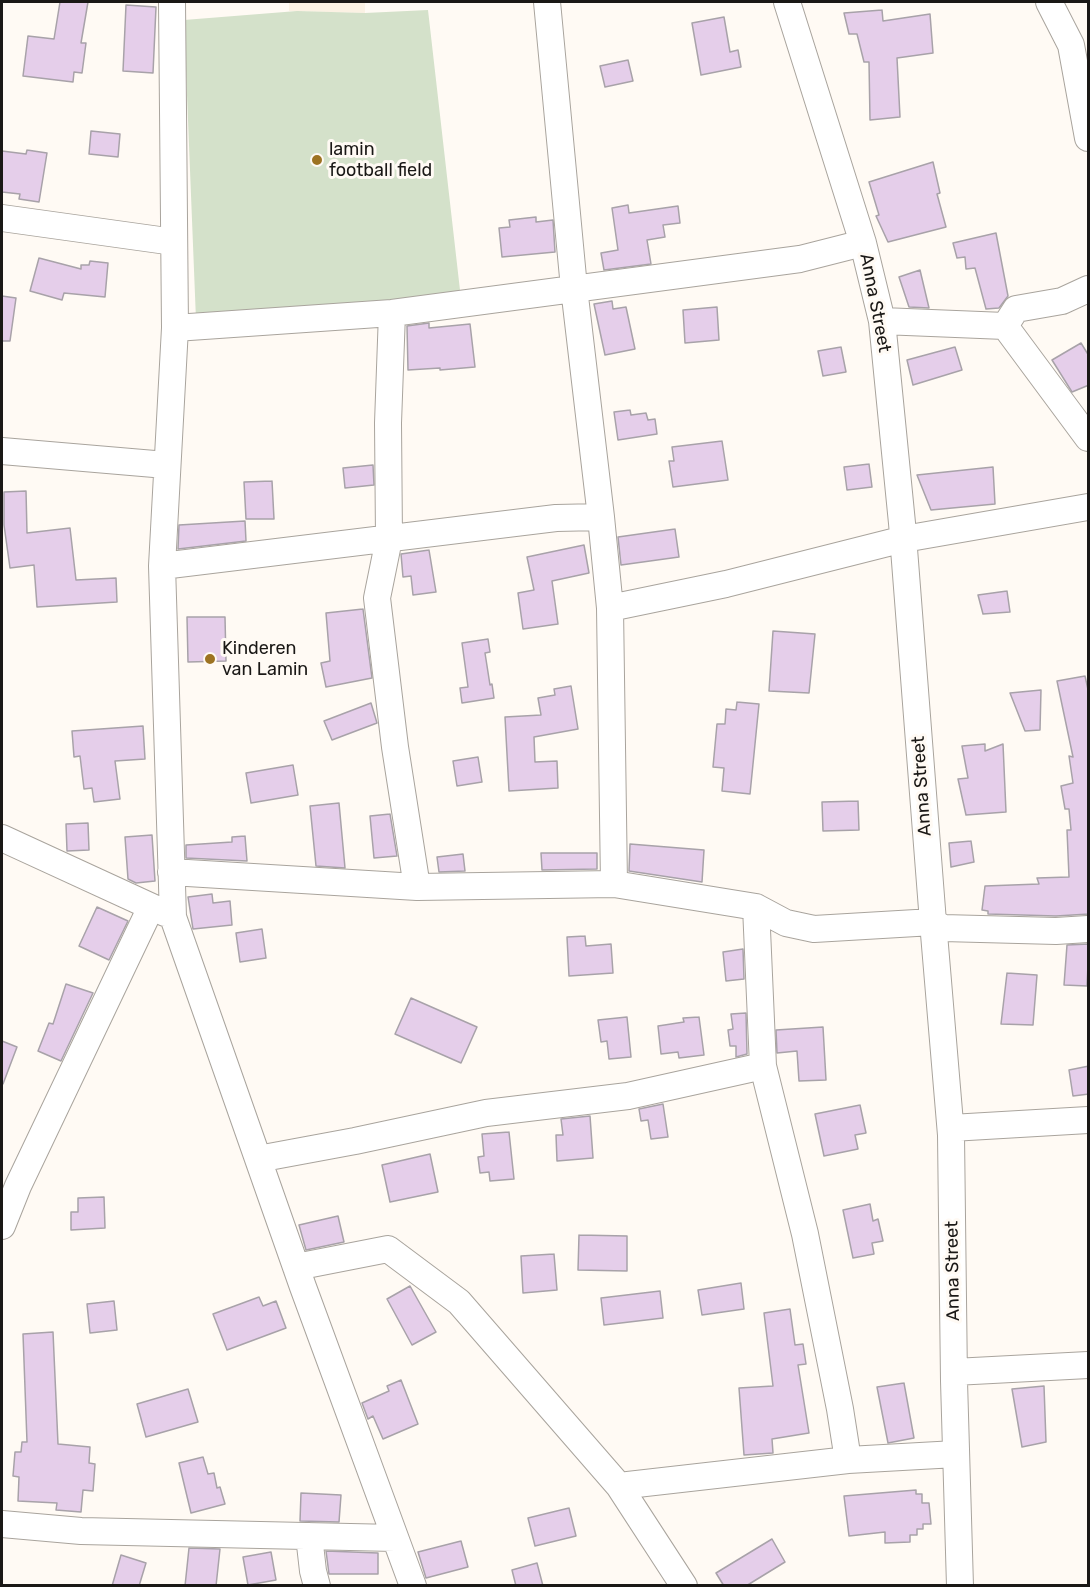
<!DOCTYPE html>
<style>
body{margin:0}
#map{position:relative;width:1090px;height:1587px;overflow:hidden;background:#fffaf4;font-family:Rubik,sans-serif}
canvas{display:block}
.frame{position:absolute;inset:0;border:3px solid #1a1816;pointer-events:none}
</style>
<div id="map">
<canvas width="1090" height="1587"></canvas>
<div class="frame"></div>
</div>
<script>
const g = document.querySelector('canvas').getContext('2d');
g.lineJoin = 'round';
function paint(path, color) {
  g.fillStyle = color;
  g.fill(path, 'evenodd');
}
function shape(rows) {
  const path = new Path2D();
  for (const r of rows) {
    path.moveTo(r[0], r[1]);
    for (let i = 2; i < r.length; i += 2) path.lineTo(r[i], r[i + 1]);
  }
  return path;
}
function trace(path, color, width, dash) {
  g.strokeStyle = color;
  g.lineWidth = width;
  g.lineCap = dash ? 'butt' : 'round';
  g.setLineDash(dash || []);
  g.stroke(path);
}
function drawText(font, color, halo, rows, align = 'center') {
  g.font = font + ' Rubik,sans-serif';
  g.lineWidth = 6;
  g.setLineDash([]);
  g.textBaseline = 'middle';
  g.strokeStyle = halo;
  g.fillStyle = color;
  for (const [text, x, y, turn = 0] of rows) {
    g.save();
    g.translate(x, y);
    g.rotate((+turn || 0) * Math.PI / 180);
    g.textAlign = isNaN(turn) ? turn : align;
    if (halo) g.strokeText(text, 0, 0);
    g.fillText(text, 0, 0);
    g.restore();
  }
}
paint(shape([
 [289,2,365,2,365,13,289,11]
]), '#fbf1e3');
paint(shape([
 [428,10,461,299,196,320,184,20,297,11,365,13]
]), '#d4e1ca');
const building = shape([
 [60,2,88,2,81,43,86,43,82,73,74,72,73,82,23,76,28,36,54,39,60,2],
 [126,5,156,7,153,73,123,71,126,5],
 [882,10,883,21,930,14,933,53,897,58,900,117,870,120,869,62,864,62,857,34,849,34,844,13,882,10],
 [724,17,730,52,738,50,741,67,701,75,692,23,724,17],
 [628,60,633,81,605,87,600,66,628,60],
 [91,131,120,134,118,157,89,154,91,131],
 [27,150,47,153,39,202,19,199,20,194,2,192,2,151,26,154,27,150],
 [933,162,940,193,937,194,946,227,888,242,876,216,879,215,869,182,933,162],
 [628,205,629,213,678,206,680,223,663,225,665,237,647,240,651,264,604,270,601,253,618,250,612,208,628,205],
 [536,217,536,222,553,220,555,252,502,257,499,228,510,227,509,220,536,217],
 [996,233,1008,296,999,308,986,309,975,268,966,269,965,257,957,258,953,243,996,233],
 [39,258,81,269,81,265,89,265,90,261,108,263,105,297,64,293,62,300,30,291,39,258],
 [920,270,929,308,909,307,899,277,920,270],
 [2,296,16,298,10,341,2,341,2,296],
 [612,301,613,309,626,307,635,349,605,355,594,304,612,301],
 [717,307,719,340,685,343,683,310,717,307],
 [429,323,429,328,470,324,475,367,440,370,440,368,408,370,407,326,429,323],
 [1081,343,1089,356,1089,385,1072,392,1052,360,1081,343],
 [841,347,846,372,823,376,818,351,841,347],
 [955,347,962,370,913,385,907,360,955,347],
 [630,410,631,415,646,413,648,420,655,419,657,434,618,440,614,412,630,410],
 [722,441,728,480,673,487,669,461,674,461,672,447,722,441],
 [869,464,872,487,847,490,844,467,869,464],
 [373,465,374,485,345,488,343,468,373,465],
 [993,467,995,504,931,510,917,475,993,467],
 [272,481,274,519,246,519,244,482,272,481],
 [26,491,27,533,70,528,76,580,116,578,117,602,37,607,34,565,10,568,4,525,4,492,26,491],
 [245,521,246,541,178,549,179,525,245,521],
 [675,529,679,557,621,565,618,537,675,529],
 [584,545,589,573,552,581,558,624,523,629,518,593,534,590,527,557,584,545],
 [429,550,436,592,413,595,411,576,403,577,401,554,429,550],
 [1007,591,1010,612,983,614,978,595,1007,591],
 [363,609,372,678,326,687,321,663,330,661,326,613,363,609],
 [187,617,225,617,226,661,188,662,187,617],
 [773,631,815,634,809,693,769,691,773,631],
 [488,639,490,652,485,653,490,685,492,684,494,698,462,703,460,688,468,687,462,643,488,639],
 [1085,676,1089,694,1089,914,1056,916,988,914,988,911,982,910,985,886,1039,884,1037,878,1069,877,1067,830,1071,830,1069,809,1065,809,1061,786,1073,783,1069,756,1073,757,1057,681,1085,676],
 [571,686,578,729,534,737,535,762,557,761,558,788,509,791,505,717,541,715,538,698,555,695,554,689,571,686],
 [1041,690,1040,730,1025,731,1010,693,1041,690],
 [737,702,759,704,750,794,722,791,724,768,713,767,717,724,725,724,726,709,736,710,737,702],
 [371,703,377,723,332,740,324,721,371,703],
 [143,726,145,759,115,761,120,799,94,802,92,788,84,789,80,756,74,757,72,731,143,726],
 [985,744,985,751,1003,744,1006,812,966,815,958,779,968,778,962,746,985,744],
 [478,757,482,782,457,786,453,761,478,757],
 [293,765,298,795,251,803,246,773,293,765],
 [858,801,859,830,823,831,822,802,858,801],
 [339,803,345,868,316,866,310,806,339,803],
 [390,814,397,856,374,858,370,816,390,814],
 [88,823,89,850,67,851,66,824,88,823],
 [152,835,155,881,136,883,128,879,125,837,152,835],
 [245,836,247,861,186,858,186,845,232,842,232,837,245,836],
 [971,841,974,862,951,867,949,843,971,841],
 [630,844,704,850,702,882,629,871,630,844],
 [541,853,597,853,597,869,542,870,541,853],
 [463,854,465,871,439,872,437,857,463,854],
 [212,894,213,903,230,901,232,925,193,929,188,897,212,894],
 [97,907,128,921,109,960,79,946,97,907],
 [262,929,266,958,240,962,236,933,262,929],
 [585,936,586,946,611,944,613,973,569,976,567,937,585,936],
 [1089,944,1087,986,1064,985,1067,945,1089,944],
 [743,949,744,979,726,981,723,952,743,949],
 [1007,973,1037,975,1033,1025,1001,1024,1007,973],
 [66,984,93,993,61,1061,38,1051,49,1023,53,1024,66,984],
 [411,998,477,1027,461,1063,395,1034,411,998],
 [746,1013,747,1054,736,1057,736,1046,730,1046,728,1030,733,1029,731,1014,746,1013],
 [627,1017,631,1057,609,1059,607,1041,601,1042,598,1020,627,1017],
 [699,1017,704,1055,679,1058,678,1052,661,1054,658,1026,684,1022,683,1018,699,1017],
 [823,1027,826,1080,799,1081,797,1051,777,1053,776,1030,823,1027],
 [2,1041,17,1047,3,1084,2,1084,2,1041],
 [1089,1066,1089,1094,1073,1096,1069,1070,1089,1066],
 [663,1104,668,1137,651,1139,648,1120,641,1121,639,1109,663,1104],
 [860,1105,866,1133,855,1135,858,1149,824,1156,815,1114,860,1105],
 [590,1116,593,1158,557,1161,556,1135,563,1135,561,1119,590,1116],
 [509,1132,514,1179,490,1181,489,1172,480,1173,478,1157,484,1156,482,1134,509,1132],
 [430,1154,438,1192,390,1202,382,1165,430,1154],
 [104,1197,105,1228,71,1230,71,1212,78,1212,78,1198,104,1197],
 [870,1204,873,1221,878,1219,883,1241,872,1243,874,1254,853,1258,843,1210,870,1204],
 [338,1216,344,1242,306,1250,299,1225,338,1216],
 [579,1235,627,1236,627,1271,578,1270,579,1235],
 [554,1254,557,1290,523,1293,521,1256,554,1254],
 [741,1283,744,1309,702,1315,698,1290,741,1283],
 [410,1286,436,1332,412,1345,387,1299,410,1286],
 [660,1291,663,1318,604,1325,601,1298,660,1291],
 [259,1297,263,1306,276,1301,286,1328,227,1350,213,1314,259,1297],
 [114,1301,117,1330,90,1333,87,1304,114,1301],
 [790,1309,795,1345,803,1344,806,1364,798,1365,809,1433,772,1439,773,1453,744,1455,739,1388,773,1386,764,1313,790,1309],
 [53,1332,58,1444,90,1447,89,1463,95,1464,93,1491,83,1490,81,1512,56,1510,57,1503,18,1501,19,1477,13,1476,15,1452,21,1452,22,1442,27,1442,23,1334,53,1332],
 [401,1380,418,1424,383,1439,373,1416,368,1419,362,1403,389,1391,387,1386,401,1380],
 [904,1383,914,1438,888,1443,877,1387,904,1383],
 [1044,1386,1046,1442,1022,1447,1012,1389,1044,1386],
 [188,1389,198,1422,146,1437,137,1404,188,1389],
 [203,1457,208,1474,214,1473,217,1488,220,1487,225,1504,191,1513,179,1463,203,1457],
 [916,1490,916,1494,922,1494,922,1503,929,1503,931,1524,923,1524,923,1529,917,1529,917,1535,910,1535,910,1542,885,1543,885,1532,849,1536,844,1496,916,1490],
 [301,1493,341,1495,339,1522,300,1521,301,1493],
 [569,1508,576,1536,535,1546,528,1518,569,1508],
 [772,1539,785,1562,746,1586,724,1586,716,1573,772,1539],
 [461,1541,468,1567,426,1578,418,1552,461,1541],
 [189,1548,220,1549,216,1586,185,1586,189,1548],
 [326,1551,378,1553,378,1574,329,1574,326,1551],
 [271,1552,276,1580,248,1585,243,1557,271,1552],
 [121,1555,146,1563,139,1586,112,1586,121,1555],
 [537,1563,543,1586,516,1586,512,1570,537,1563]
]);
paint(building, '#e5ceea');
trace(building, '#a8a2a9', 1.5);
const minor = shape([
 [172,2,175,328,162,566,173,917,303,1287,413,1586],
 [547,2,574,288,601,517,610,608,614,884],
 [787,2,863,243,882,321,902,523,933,922,951,1135,954,1381,960,1586],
 [1049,2,1071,45,1088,138],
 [2,218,174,242],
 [392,313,388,423,389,539,377,598,395,747,417,887],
 [882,321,1005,326,1088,438],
 [1005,326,1016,309,1062,301,1088,289],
 [175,328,392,313,800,259,863,243],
 [2,451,166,465],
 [162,566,556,518,601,517],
 [610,608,726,584,904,539,1088,507],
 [2,838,165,913],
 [171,872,417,887,614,884,756,907,786,923,814,929,933,922,943,928,1056,931,1088,929],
 [756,907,763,1066,805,1234,840,1409,848,1460],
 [951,1128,1088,1120],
 [258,1159,355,1141,486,1113,628,1096,763,1066],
 [2,1226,18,1186,151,907],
 [296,1267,388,1249,459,1302,619,1486,684,1586],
 [954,1372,1088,1365],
 [619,1486,848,1460,956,1454],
 [2,1524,81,1531,395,1538],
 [309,1536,313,1571,317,1586]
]);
trace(minor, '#a9a49d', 28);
trace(minor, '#fff', 26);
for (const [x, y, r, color] of [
 [317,160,6,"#9d7322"],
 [210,659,6,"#9d7322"]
]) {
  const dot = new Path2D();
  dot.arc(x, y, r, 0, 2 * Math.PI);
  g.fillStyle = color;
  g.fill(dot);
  trace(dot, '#fffaf4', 2);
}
drawText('18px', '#1a1816', '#fffaf4', [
 ["lamin",329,150],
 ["football field",329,171],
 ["Kinderen",222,649],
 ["van Lamin",222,670]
], 'left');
drawText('18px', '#1a1816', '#fffaf4', [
 ["Anna Street",875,303,79],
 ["Anna Street",922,786,-94],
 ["Anna Street",953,1271,-91]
]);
</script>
